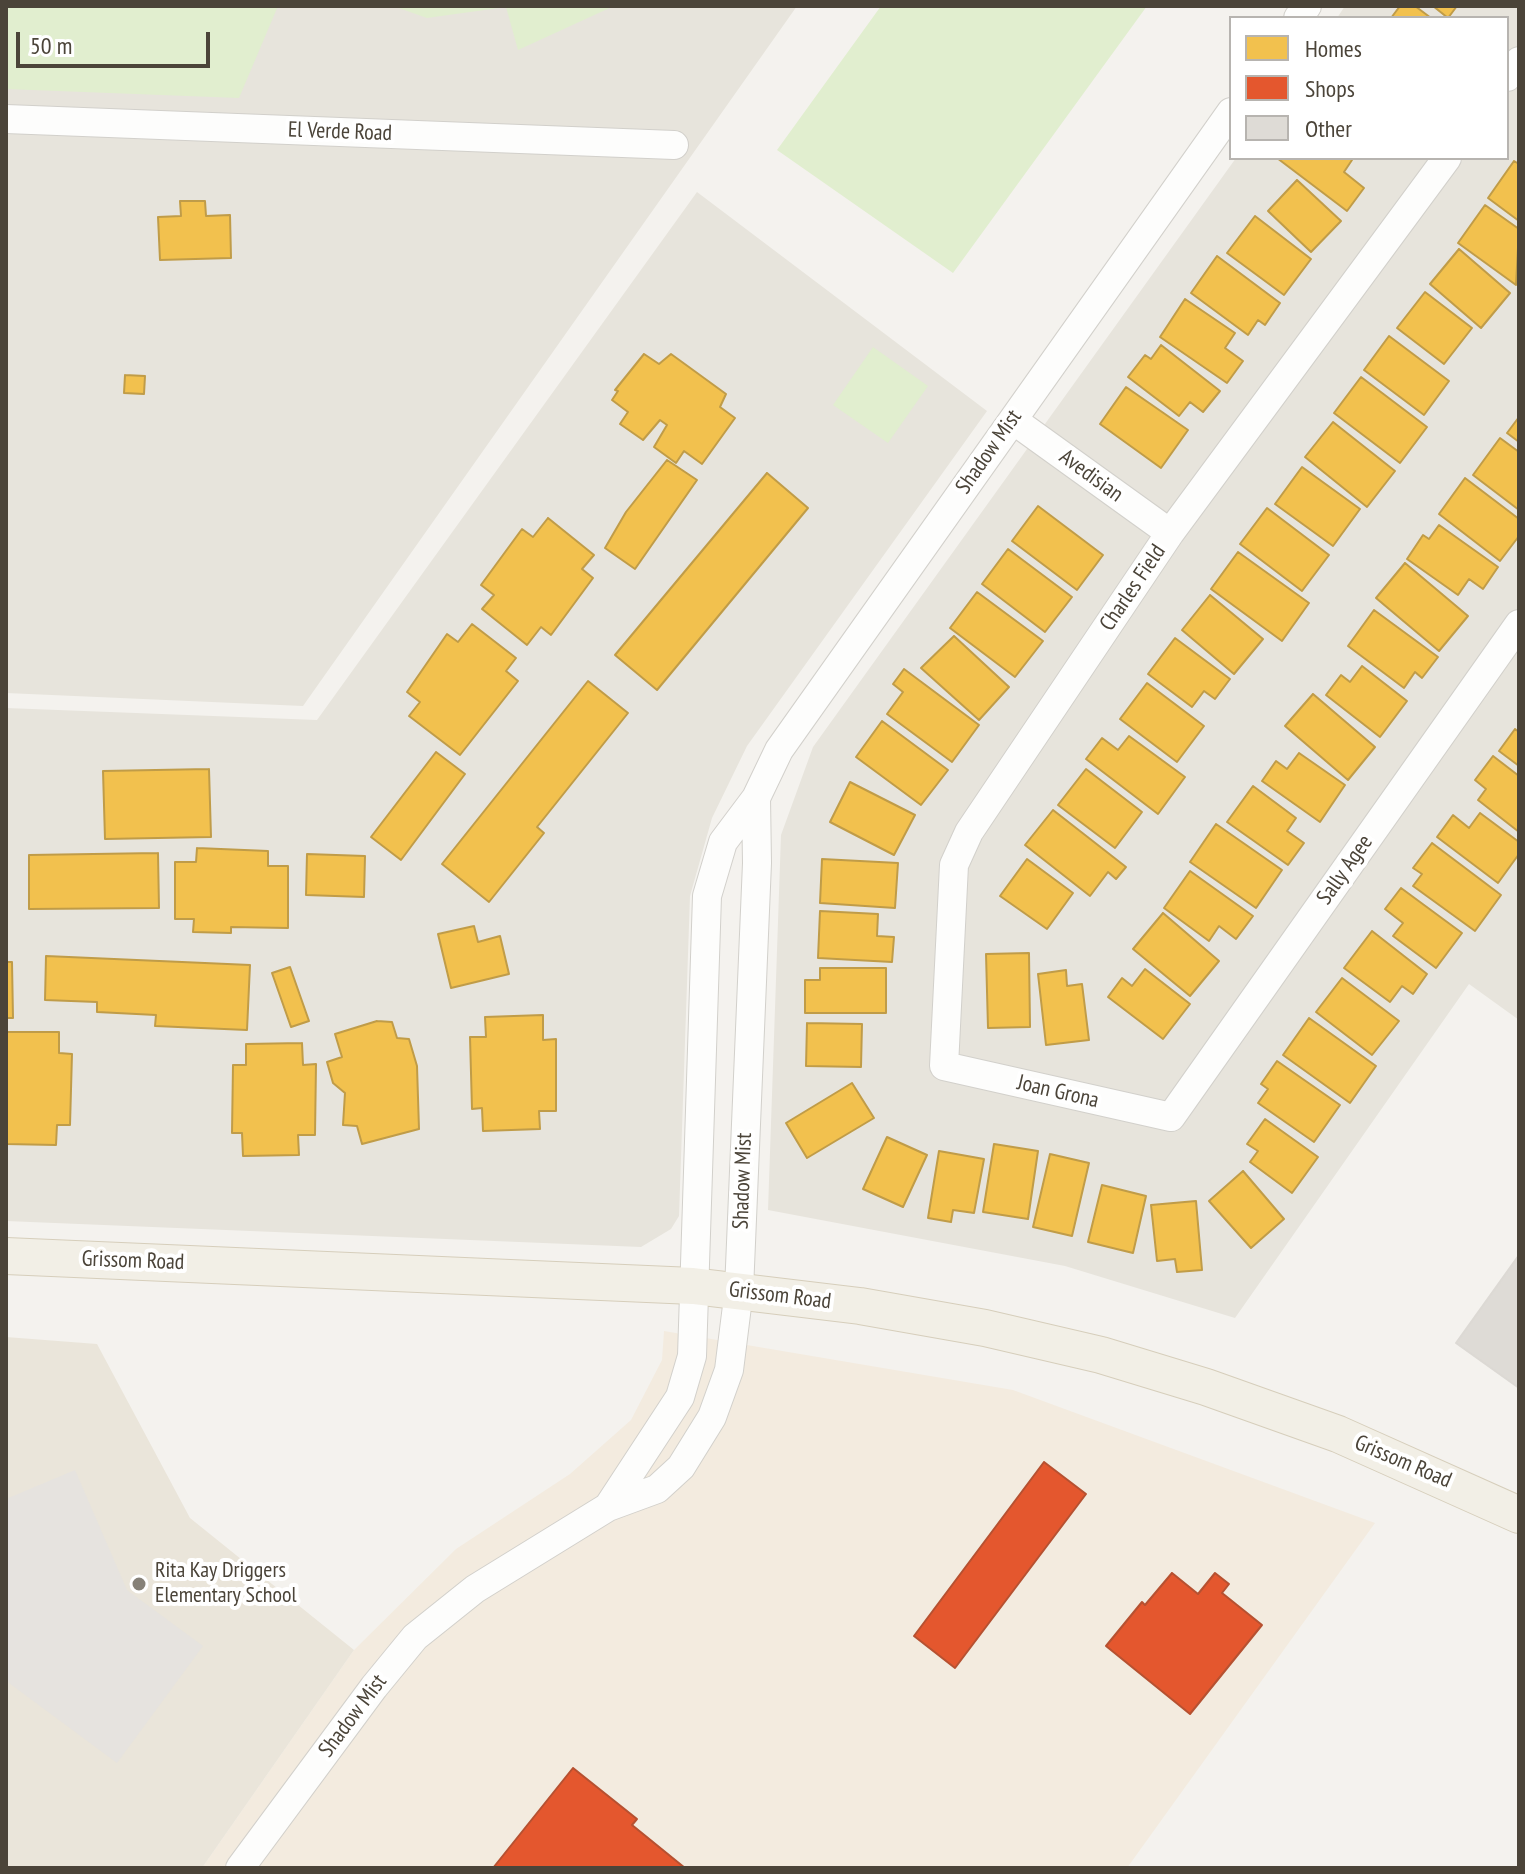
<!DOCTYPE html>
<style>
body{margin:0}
#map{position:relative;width:1525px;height:1874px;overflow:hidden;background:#f4f2ee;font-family:"PT Sans Narrow",sans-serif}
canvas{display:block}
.frame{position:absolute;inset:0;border:8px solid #4b4439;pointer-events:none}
.legend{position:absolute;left:1229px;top:16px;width:280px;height:144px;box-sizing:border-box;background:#fff;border:2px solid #b7b4b0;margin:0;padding:10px 14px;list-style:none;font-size:24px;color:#4b4439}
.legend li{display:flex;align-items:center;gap:16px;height:40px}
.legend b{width:40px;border:2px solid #b7b4b0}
.scale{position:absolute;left:16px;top:32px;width:194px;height:36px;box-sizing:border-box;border:4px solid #4b4439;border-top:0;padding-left:10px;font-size:24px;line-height:28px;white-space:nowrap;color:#4b4439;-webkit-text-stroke:6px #fff;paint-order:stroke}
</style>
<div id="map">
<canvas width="1525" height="1874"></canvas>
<div class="frame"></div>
<ul class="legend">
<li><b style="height:22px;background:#f2c14e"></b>Homes</li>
<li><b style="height:22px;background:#e4572e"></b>Shops</li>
<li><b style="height:22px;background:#dedbd6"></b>Other</li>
</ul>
<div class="scale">50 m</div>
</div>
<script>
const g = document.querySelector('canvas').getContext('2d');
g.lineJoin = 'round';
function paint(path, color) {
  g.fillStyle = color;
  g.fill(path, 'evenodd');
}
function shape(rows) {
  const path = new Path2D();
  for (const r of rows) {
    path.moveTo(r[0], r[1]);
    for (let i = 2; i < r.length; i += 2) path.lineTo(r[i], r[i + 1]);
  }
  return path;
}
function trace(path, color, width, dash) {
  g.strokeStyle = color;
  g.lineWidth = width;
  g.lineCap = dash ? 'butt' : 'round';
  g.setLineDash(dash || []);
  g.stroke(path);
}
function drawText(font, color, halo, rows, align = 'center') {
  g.font = font + ' "PT Sans Narrow",sans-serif';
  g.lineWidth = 8;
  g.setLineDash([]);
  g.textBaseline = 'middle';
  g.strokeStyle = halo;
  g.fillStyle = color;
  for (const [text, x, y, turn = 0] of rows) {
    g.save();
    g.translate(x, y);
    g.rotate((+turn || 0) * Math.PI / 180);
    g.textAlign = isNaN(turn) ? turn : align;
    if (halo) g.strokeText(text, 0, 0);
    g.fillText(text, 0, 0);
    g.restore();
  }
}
paint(shape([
 [6,6,797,6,303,706,6,693],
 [1345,6,1519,6,1519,1020,1469,984,1235,1318,1065,1266,768,1210,781,835,813,747,1236,158,1507,158,1507,18,1337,18],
 [697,192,987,411,747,746,712,818,690,896,679,1216,671,1229,641,1247,6,1221,6,708,317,720]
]), '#e7e4dc');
paint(shape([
 [664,1331,1013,1390,1375,1523,1127,1868,202,1868,354,1650,456,1549,570,1474,631,1420,662,1360]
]), '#f3ebdf');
paint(shape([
 [6,1337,97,1344,190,1518,354,1650,202,1868,6,1868]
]), '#eae5da');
paint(shape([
 [6,6,278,6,239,98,6,89],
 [393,6,614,6,518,50,506,7,427,18],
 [881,6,1147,6,953,273,777,150],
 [873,347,928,386,888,443,833,405]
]), '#e1eecf');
paint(shape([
 [75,1470,127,1590,203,1646,117,1763,9,1683,6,1676,6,1499]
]), '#e6e3df');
const homes = shape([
 [1400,6,1415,6,1431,18,1391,18,1400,6],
 [1433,6,1457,6,1448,18,1433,6],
 [1277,158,1350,158,1352,160,1344,172,1364,188,1347,211,1277,158],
 [1514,161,1519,164,1519,221,1488,198,1514,161],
 [1297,180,1341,221,1311,252,1268,211,1297,180],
 [180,201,205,201,206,216,230,215,231,258,160,260,158,217,181,216,180,201],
 [1485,205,1519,229,1516,285,1458,243,1485,205],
 [1255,216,1311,259,1284,295,1227,253,1255,216],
 [1459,249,1510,293,1481,328,1430,284,1459,249],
 [1217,256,1280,303,1265,325,1258,320,1248,335,1191,293,1217,256],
 [1425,292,1472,328,1444,364,1397,328,1425,292],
 [1185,299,1235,333,1225,348,1243,361,1227,383,1160,337,1185,299],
 [1389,336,1449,381,1424,415,1364,370,1389,336],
 [1161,345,1220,391,1203,412,1190,402,1179,416,1128,377,1145,355,1151,359,1161,345],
 [644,354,659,364,671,354,726,394,720,407,735,418,702,464,684,451,676,463,654,447,667,425,660,420,643,440,620,424,628,412,612,400,618,391,615,390,644,354],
 [125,375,145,376,144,394,124,393,125,375],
 [1361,377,1427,427,1400,463,1334,413,1361,377],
 [1126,387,1188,430,1161,468,1100,424,1126,387],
 [1519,417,1519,442,1507,433,1519,417],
 [1333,422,1395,471,1367,507,1305,457,1333,422],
 [1500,438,1519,452,1519,510,1473,475,1500,438],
 [667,460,697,480,635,569,605,548,626,512,667,460],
 [1302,467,1360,509,1333,546,1275,504,1302,467],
 [767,473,808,508,657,690,615,655,767,473],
 [1465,478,1519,519,1519,536,1500,561,1439,514,1465,478],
 [1038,506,1103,555,1077,590,1012,541,1038,506],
 [1267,508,1329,555,1302,591,1240,544,1267,508],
 [548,518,594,555,582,569,593,578,551,635,541,627,527,645,482,609,494,595,481,585,522,529,533,537,548,518],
 [1439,525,1498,567,1483,589,1469,579,1458,595,1407,559,1423,535,1429,539,1439,525],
 [1008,549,1072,597,1045,632,982,584,1008,549],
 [1238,552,1309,603,1282,641,1211,589,1238,552],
 [1405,563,1468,616,1439,651,1376,598,1405,563],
 [977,592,1043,641,1015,677,950,628,977,592],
 [1210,595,1263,639,1234,674,1182,630,1210,595],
 [1374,610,1438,657,1422,678,1415,672,1404,688,1348,646,1374,610],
 [472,624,516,658,506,671,518,681,460,755,409,716,420,702,407,692,447,634,458,642,472,624],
 [954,636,1009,687,979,720,921,668,954,636],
 [1175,638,1230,679,1215,699,1204,691,1192,707,1148,674,1175,638],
 [1362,666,1407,701,1380,737,1326,695,1341,675,1350,682,1362,666],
 [904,669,979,725,952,762,887,714,903,692,893,684,904,669],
 [588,681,628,713,537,827,544,833,489,902,442,864,588,681],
 [1147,683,1204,726,1177,762,1120,719,1147,683],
 [1313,694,1375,747,1348,780,1285,726,1313,694],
 [882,721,948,770,921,805,856,757,882,721],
 [1515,729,1519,732,1519,766,1499,751,1515,729],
 [1129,736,1185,777,1158,814,1086,759,1102,738,1118,750,1129,736],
 [436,752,465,774,401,860,371,837,436,752],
 [1299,753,1345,785,1320,822,1262,781,1276,761,1287,769,1299,753],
 [1493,756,1519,776,1519,832,1478,800,1486,789,1475,780,1493,756],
 [209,769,211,837,105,839,103,771,209,769],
 [1086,769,1142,812,1115,848,1058,805,1086,769],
 [850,782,915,815,894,855,830,822,850,782],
 [1253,786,1296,818,1287,831,1304,843,1288,865,1227,822,1253,786],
 [1053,810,1126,867,1116,879,1108,872,1090,896,1025,845,1053,810],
 [1480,813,1519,842,1519,854,1498,883,1437,837,1453,815,1469,828,1480,813],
 [1216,824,1282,870,1256,908,1190,862,1216,824],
 [1432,843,1501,895,1475,931,1413,886,1422,874,1413,868,1432,843],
 [197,848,268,851,268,866,288,866,288,928,231,927,231,933,193,932,194,919,175,919,175,862,196,862,197,848],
 [158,853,159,908,29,909,29,855,158,853],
 [307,854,365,856,364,897,306,895,307,854],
 [822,859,898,863,895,908,820,903,822,859],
 [1027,859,1073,893,1047,929,1000,896,1027,859],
 [1190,871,1253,916,1236,939,1219,926,1209,941,1164,908,1190,871],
 [1401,888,1462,933,1436,968,1393,936,1403,923,1385,909,1401,888],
 [820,911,878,914,877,936,894,937,892,962,818,958,820,911],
 [1163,913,1219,961,1190,996,1133,949,1163,913],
 [474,926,478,942,500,936,509,974,451,988,438,934,474,926],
 [1372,931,1427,974,1413,994,1402,986,1390,1002,1344,968,1372,931],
 [1029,953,1030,1027,988,1028,986,954,1029,953],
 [46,956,250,965,247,1030,155,1026,156,1015,97,1012,97,1002,45,1000,46,956],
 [6,962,12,962,13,1018,6,1018,6,962],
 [290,967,309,1021,291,1027,272,973,290,967],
 [820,968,886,968,886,1013,805,1013,805,980,820,980,820,968],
 [1145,969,1190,1004,1163,1039,1108,997,1122,978,1132,986,1145,969],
 [1066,970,1067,986,1082,984,1089,1040,1046,1045,1038,974,1066,970],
 [1342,978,1399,1021,1372,1055,1316,1012,1342,978],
 [543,1015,543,1040,556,1039,556,1111,539,1111,540,1129,483,1131,482,1108,472,1109,470,1037,486,1037,485,1017,543,1015],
 [1309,1018,1376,1066,1350,1103,1283,1055,1309,1018],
 [377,1021,392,1022,397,1038,409,1039,417,1066,419,1129,362,1144,357,1126,343,1125,345,1093,333,1083,327,1062,342,1057,335,1034,377,1021],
 [807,1023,862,1024,861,1067,806,1066,807,1023],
 [6,1032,59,1032,59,1053,72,1054,70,1125,57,1125,56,1145,6,1144,6,1032],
 [302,1043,303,1065,316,1064,315,1135,298,1135,299,1155,243,1156,242,1133,232,1133,233,1065,246,1065,246,1044,302,1043],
 [1277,1061,1340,1105,1314,1142,1258,1103,1268,1089,1261,1084,1277,1061],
 [852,1083,874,1118,807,1158,786,1123,852,1083],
 [1265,1119,1318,1157,1292,1193,1250,1162,1258,1151,1247,1144,1265,1119],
 [887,1137,927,1155,903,1207,863,1189,887,1137],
 [994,1144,1038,1151,1028,1219,983,1212,994,1144],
 [939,1151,984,1159,974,1213,953,1210,951,1222,928,1218,939,1151],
 [1050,1154,1089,1163,1072,1236,1033,1227,1050,1154],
 [1243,1171,1284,1219,1251,1248,1209,1201,1243,1171],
 [1102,1185,1146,1196,1133,1253,1088,1242,1102,1185],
 [1196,1201,1202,1270,1177,1272,1175,1259,1157,1261,1151,1205,1196,1201]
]);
paint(homes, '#f2c14e');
trace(homes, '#c09c48', 2);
const shops = shape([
 [1044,1462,1086,1494,955,1668,914,1636,1044,1462],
 [1172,1573,1198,1594,1215,1573,1229,1584,1222,1593,1262,1625,1190,1714,1106,1646,1142,1602,1145,1605,1172,1573],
 [573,1768,637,1819,632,1825,685,1868,493,1868,573,1768]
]);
paint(shops, '#e4572e');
trace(shops, '#b65131', 2);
const building = shape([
 [1519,1255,1519,1388,1456,1343,1519,1255]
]);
paint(building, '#dedbd6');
trace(building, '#dcd9d4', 2);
const minor = shape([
 [1298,18,1307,6],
 [1507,77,1519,61],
 [6,119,674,145],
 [1447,158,1170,533,969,832,954,865,944,1066,1171,1117,1519,624],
 [1013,420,1170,533],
 [608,1507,680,1397,692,1356,707,896,723,842,756,798,779,750,1231,112],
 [240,1868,374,1687,415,1637,475,1589,608,1507,657,1489,681,1467,712,1417,729,1370,739,1290,757,863,756,798]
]);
const major = shape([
 [6,1256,693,1286,860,1306,985,1328,1101,1355,1206,1387,1338,1434,1519,1515]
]);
trace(minor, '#d2d0cb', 30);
trace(major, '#d6cebb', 38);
trace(minor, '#fdfdfc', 28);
trace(major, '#f2efe6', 36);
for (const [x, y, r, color] of [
 [139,1584,8,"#868178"]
]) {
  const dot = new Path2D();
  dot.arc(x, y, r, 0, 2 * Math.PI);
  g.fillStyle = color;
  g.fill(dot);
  trace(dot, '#fff', 3);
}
drawText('22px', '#4b4439', '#fff', [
 ["El Verde Road",340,132,2],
 ["Shadow Mist",989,452,-55],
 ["Avedisian",1091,476,36],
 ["Charles Field",1133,588,-56],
 ["Sally Agee",1345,870,-55],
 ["Joan Grona",1058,1092,13],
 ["Shadow Mist",743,1181,-88],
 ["Grissom Road",133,1261,2],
 ["Grissom Road",780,1296,7],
 ["Grissom Road",1403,1462,23],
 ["Shadow Mist",353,1716,-53]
]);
drawText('22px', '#4b4439', '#fff', [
 ["Rita Kay Driggers",155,1571],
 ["Elementary School",155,1596]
], 'left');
</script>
